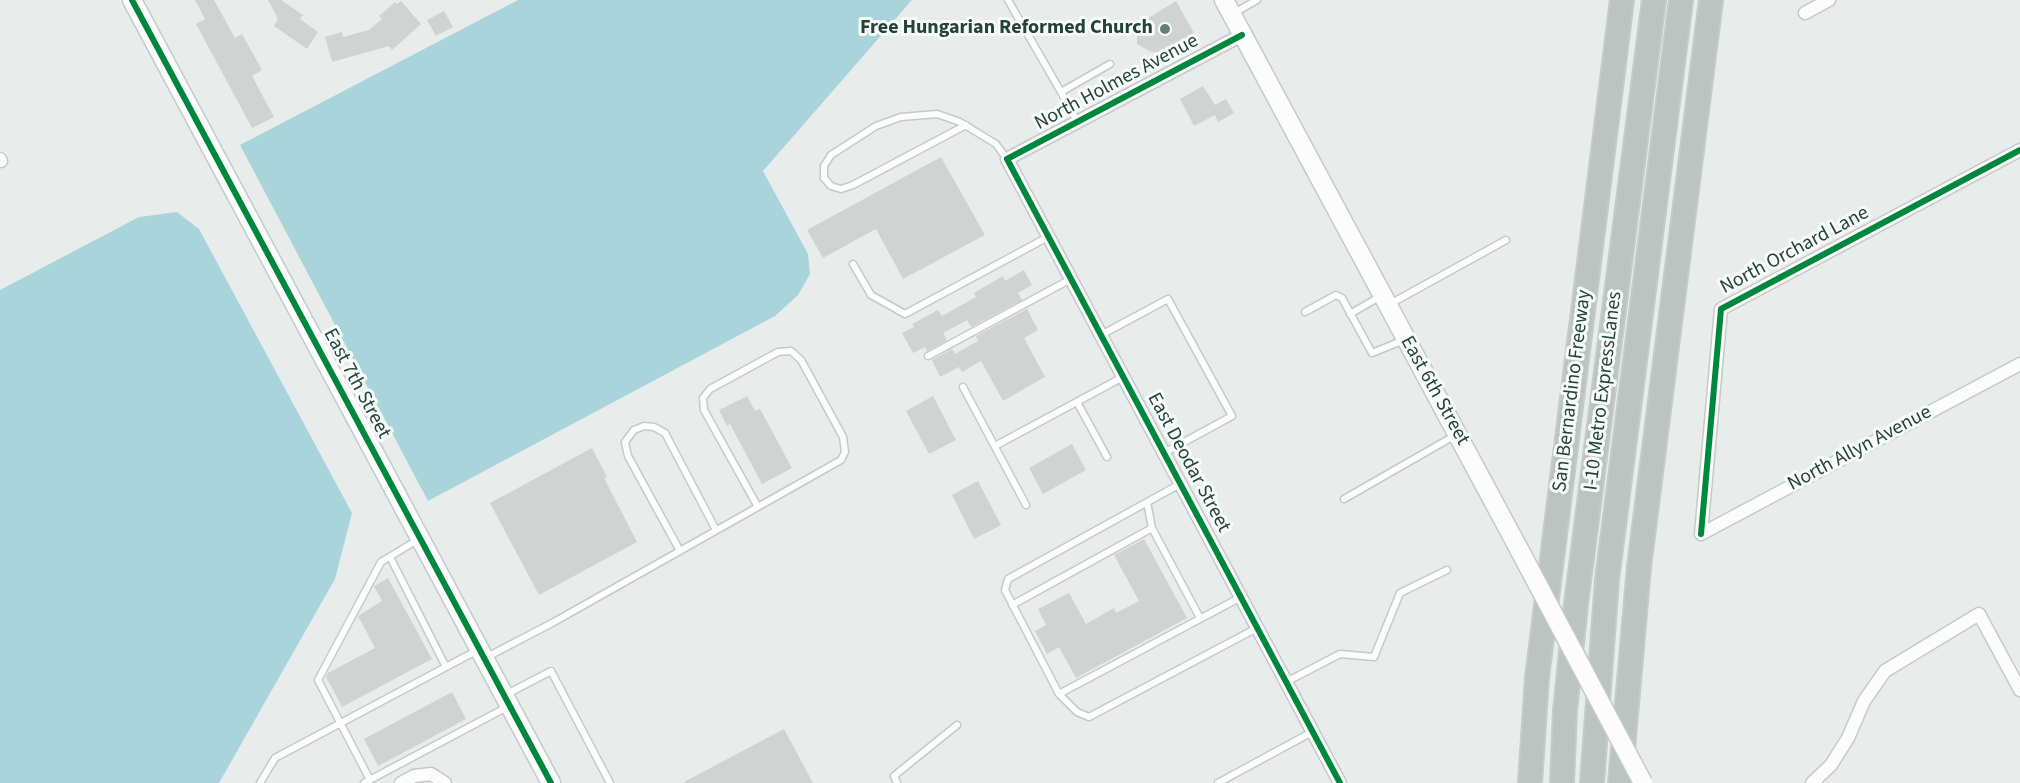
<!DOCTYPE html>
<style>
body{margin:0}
canvas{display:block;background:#e8edeb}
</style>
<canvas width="2020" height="783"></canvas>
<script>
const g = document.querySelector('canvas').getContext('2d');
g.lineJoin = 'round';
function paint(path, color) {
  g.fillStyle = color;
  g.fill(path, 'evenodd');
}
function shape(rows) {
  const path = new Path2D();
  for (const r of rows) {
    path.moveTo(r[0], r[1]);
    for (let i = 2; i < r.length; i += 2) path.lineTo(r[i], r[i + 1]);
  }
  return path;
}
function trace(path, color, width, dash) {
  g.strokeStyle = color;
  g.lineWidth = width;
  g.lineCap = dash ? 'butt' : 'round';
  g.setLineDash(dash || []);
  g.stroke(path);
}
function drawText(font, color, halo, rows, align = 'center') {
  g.font = font + ' "Source Sans 3",sans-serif';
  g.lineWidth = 6;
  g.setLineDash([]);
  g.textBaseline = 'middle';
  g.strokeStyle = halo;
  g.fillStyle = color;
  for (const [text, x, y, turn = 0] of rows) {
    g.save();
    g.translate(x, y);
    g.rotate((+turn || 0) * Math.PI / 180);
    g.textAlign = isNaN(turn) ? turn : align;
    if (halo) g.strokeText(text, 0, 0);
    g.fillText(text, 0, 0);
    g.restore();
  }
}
paint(shape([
 [518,0,912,0,763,171,808,254,810,274,798,295,775,316,428,501,240,145],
 [177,212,199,229,352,513,335,579,219,783,0,783,0,290,139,217]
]), '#a9d4db');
paint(shape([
 [195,0,214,0,235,38,242,34,262,70,252,76,274,117,252,128,196,24,205,19],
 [268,0,281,0,303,15,300,19,318,32,307,49,274,26,278,19],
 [401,1,421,24,392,50,389,46,332,62,325,37,342,32,343,37,369,30,382,19,379,16,395,2,397,4],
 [1176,1,1194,33,1161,52,1151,52,1137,44,1137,25],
 [444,11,453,27,436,36,427,20],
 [1203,86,1215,105,1226,99,1234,113,1218,122,1215,115,1194,126,1180,99],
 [941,157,985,235,903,279,876,229,823,258,807,230],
 [1024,270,1032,285,1018,293,1022,300,971,327,967,320,943,333,947,340,927,351,925,347,913,353,902,333,914,327,912,324,938,310,942,316,976,297,974,293,1003,276,1005,281],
 [1027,309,1038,330,1024,338,1045,377,1003,401,981,361,962,372,959,367,940,377,932,360,952,349,955,354,978,341,976,336],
 [747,396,755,411,760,409,792,468,762,484,730,424,727,426,719,410],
 [933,396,956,440,929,454,906,411],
 [1072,444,1086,470,1043,494,1029,468],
 [592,448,607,477,604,478,637,542,539,595,490,503],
 [978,481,1001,525,974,539,952,495],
 [1144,539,1187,618,1076,678,1059,647,1047,654,1035,631,1046,625,1038,609,1069,593,1086,624,1114,608,1116,613,1139,601,1114,555],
 [388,578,432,659,342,707,326,677,328,673,375,648,358,616,382,601,374,586],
 [452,692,466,719,378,766,364,739],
 [784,729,813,783,682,783]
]), '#cfd4d2');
const lane = shape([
 [1008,0,1061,92,1110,64],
 [1234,13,1257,0],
 [1061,92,1077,121],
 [966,125,853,185,841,189,831,186,824,178,824,166,831,155,876,126,901,117,937,114,960,122,996,144,1007,159],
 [853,264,871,295,905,314,1048,237],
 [1390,304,1506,240],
 [1305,312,1336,295,1342,298,1372,353,1404,340],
 [1350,314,1381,296],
 [1101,335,1168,299,1232,416,1164,453],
 [928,356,1071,279],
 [963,387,1026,505],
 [1077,402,1107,457],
 [995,446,1123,377],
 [1180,484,1008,579,1005,590,1059,694,1077,712,1089,717,1257,628],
 [1344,499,1454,436],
 [1147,502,1152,528,1200,618],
 [680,551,628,456,625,442,634,430,644,426,654,427,665,433,716,530],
 [390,557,446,667],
 [1012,605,1152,528],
 [487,657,554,622,841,460,845,452,843,437,801,360,791,351,778,352,710,389,703,398,704,410,758,507],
 [1286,682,1340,654,1374,657,1400,593,1447,570],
 [507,694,551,671,610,783],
 [1059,694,1241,597],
 [370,780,318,680,381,562,419,539],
 [260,783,275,758,476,651],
 [364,783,509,706],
 [897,783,894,776,957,725],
 [1218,783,1312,732]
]);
const street = shape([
 [1805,13,1829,0],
 [1242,35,1007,159,1340,783],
 [0,159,1,161],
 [1701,534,1721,309,2020,150],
 [1701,534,2020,364],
 [401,783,414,776,431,774,445,783],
 [1812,783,1831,765,1848,738,1864,701,1885,671,1979,614,2020,690]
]);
const secondary = shape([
 [132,0,551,783],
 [1224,0,1520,551]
]);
const highway = shape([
 [1530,783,1537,678,1622,0],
 [1562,783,1565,711,1576,604,1654,0],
 [1592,783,1607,580,1681,0],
 [1620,783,1639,567,1711,0]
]);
trace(lane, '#c5cac8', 9);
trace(street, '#c5cac8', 15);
trace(secondary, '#c3cbc8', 21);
trace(highway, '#c3ccc9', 26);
trace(lane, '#fcfcfc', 6);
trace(street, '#fcfcfc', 12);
trace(secondary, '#fcfcfc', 18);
trace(highway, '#bcc4c2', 22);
const secondaryBridge = shape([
 [1520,551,1643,783]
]);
trace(secondaryBridge, '#c3cbc8', 21, []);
trace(secondaryBridge, '#fcfcfc', 18);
trace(shape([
 [132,0,551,783],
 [1242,35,1007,159,1340,783],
 [1701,534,1721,309,2020,150]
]), '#00873e', 6);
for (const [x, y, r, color] of [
 [1165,29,6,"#697e78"]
]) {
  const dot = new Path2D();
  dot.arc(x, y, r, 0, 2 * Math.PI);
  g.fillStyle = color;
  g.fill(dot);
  trace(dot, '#f7fbf9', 2);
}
drawText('bold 20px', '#24423a', '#f7fbf9', [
 ["Free Hungarian Reformed Church",1153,29]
], 'right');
drawText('20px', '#24423a', '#f7fbf9', [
 ["North Holmes Avenue",1117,83,-28],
 ["North Orchard Lane",1795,251,-28],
 ["East 7th Street",356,384,62],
 ["East 6th Street",1434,391,61],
 ["San Bernardino Freeway",1573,391,-83],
 ["I-10 Metro ExpressLanes",1604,391,-83],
 ["North Allyn Avenue",1860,449,-28],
 ["East Deodar Street",1188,463,62]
]);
</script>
